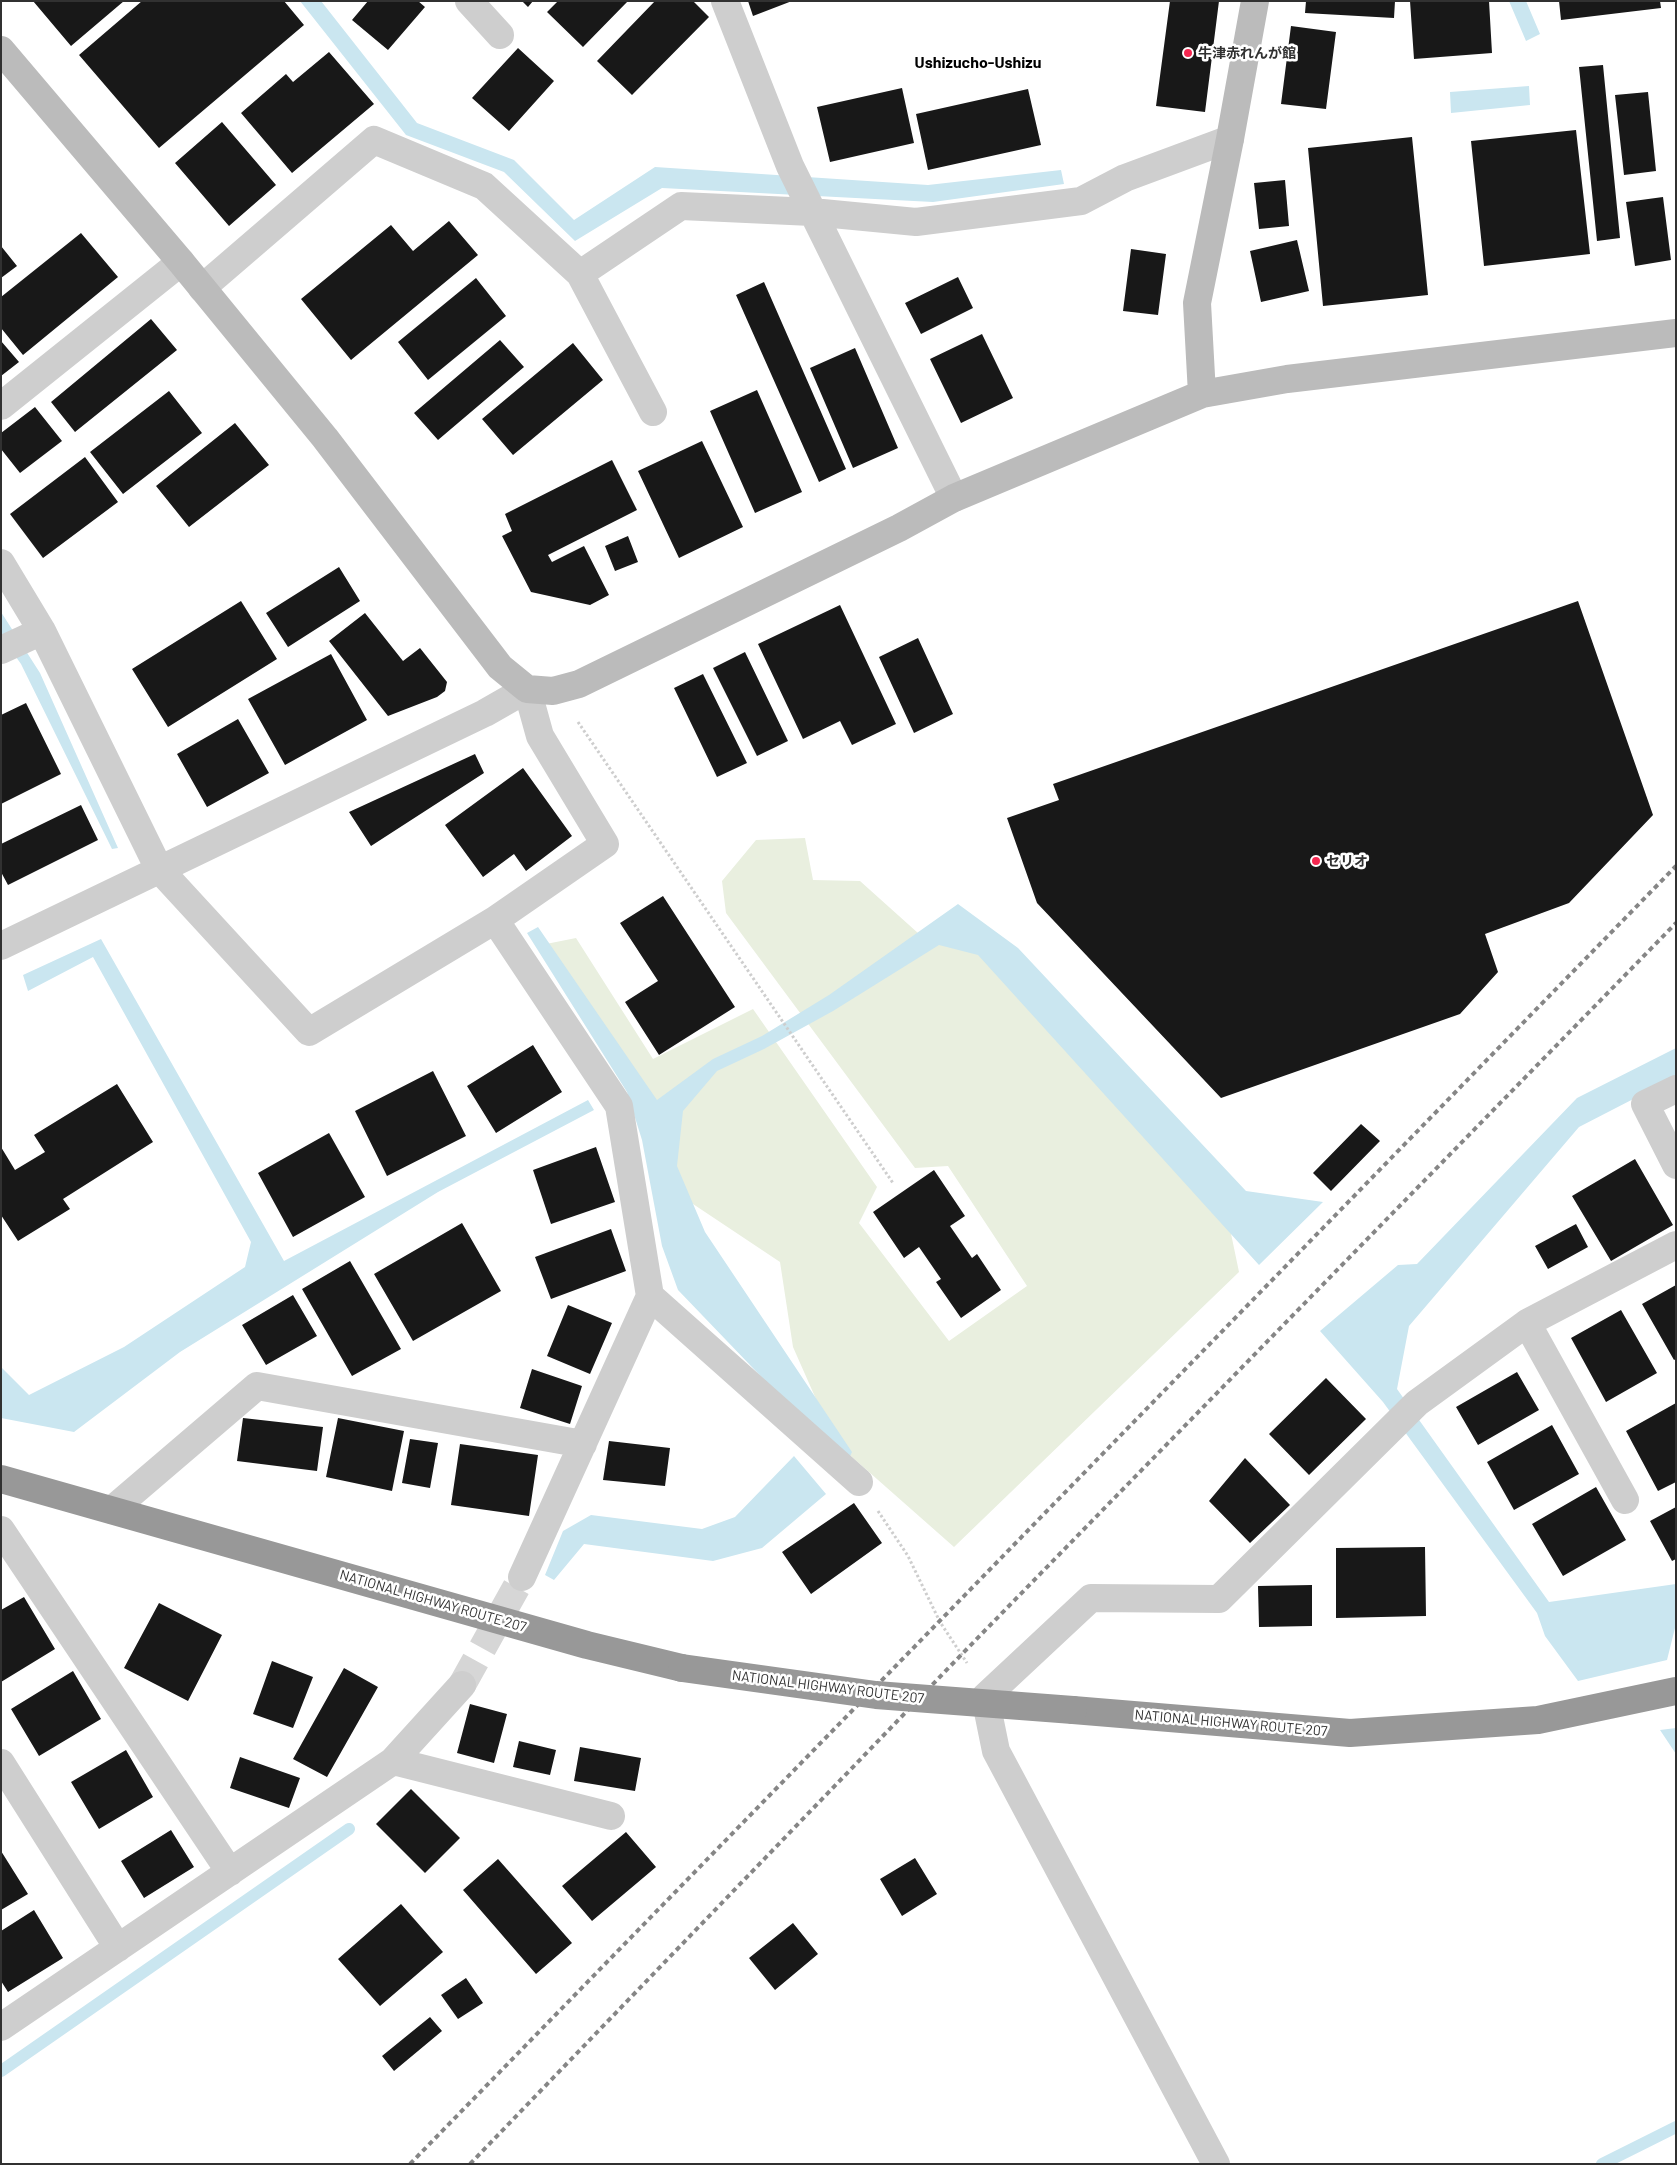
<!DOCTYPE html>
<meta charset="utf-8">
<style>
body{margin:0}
#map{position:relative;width:1677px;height:2165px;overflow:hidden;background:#fff;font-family:Barlow,sans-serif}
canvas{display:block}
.frame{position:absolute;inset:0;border:2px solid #313131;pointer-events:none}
</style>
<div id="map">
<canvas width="1677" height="2165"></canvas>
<div class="frame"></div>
</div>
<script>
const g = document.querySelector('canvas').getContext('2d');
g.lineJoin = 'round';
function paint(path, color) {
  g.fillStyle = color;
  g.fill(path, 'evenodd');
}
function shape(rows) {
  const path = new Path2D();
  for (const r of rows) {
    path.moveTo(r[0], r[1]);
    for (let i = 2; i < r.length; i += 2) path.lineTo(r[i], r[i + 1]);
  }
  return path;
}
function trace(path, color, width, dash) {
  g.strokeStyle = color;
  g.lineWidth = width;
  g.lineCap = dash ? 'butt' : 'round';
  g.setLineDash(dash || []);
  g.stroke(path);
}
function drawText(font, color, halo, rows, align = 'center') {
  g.font = font + ' Barlow,"Noto Sans JP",sans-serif';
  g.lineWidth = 5;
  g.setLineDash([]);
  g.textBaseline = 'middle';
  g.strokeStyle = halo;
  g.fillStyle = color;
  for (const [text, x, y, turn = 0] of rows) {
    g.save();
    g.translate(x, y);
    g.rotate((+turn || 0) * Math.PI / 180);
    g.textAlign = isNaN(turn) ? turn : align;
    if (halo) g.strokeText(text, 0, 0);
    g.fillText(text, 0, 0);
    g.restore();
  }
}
paint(shape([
 [805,838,813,880,860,881,928,942,990,945,1229,1224,1239,1272,954,1547,835,1442,793,1347,780,1262,675,1192,645,1106,541,945,576,938,653,1059,753,1009,877,1187,859,1223,949,1341,1027,1286,948,1166,915,1168,726,913,722,881,756,840]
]), '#e9efdf');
paint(shape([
 [300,1,321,1,417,123,514,160,574,220,655,167,928,185,1061,170,1064,184,933,202,662,188,575,241,504,172,406,135],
 [1509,1,1526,1,1540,34,1526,41],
 [1529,86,1530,105,1451,113,1450,92],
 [1,612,40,673,118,848,112,849,21,664,1,636],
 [958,904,1018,948,1246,1191,1323,1202,1259,1265,978,955,939,945,833,1011,764,1049,717,1071,683,1111,677,1166,705,1232,852,1452,846,1465,678,1290,662,1246,642,1140,627,1092,527,933,538,927,657,1100,713,1059,762,1036,829,995],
 [101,939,284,1261,588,1100,594,1110,438,1192,180,1352,74,1432,1,1418,1,1367,29,1395,124,1347,245,1267,251,1242,93,957,28,991,23,975],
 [1676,1048,1676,1077,1579,1127,1409,1326,1397,1389,1549,1602,1676,1584,1676,1624,1667,1660,1578,1681,1545,1636,1537,1613,1383,1402,1320,1331,1398,1265,1417,1264,1577,1098],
 [794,1456,826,1494,762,1548,713,1561,584,1544,554,1580,545,1575,563,1531,591,1515,702,1529,735,1517],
 [1676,1728,1676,1754,1660,1730]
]), '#cae6f0');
trace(shape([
 [1,2071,349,1829],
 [1602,2164,1676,2127]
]), '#cae6f0', 12);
paint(shape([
 [33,1,124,1,71,46],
 [142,1,284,1,304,25,159,148,79,55],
 [368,1,418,1,425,7,388,50,352,20],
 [522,1,533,1,528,7],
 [558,1,628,1,583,47,547,12],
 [655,1,693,1,709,17,632,95,597,61],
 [748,1,792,1,753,16],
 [1170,1,1219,1,1205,112,1156,106],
 [1306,1,1395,1,1394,18,1305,13],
 [1410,1,1489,1,1492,53,1414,59],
 [1559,1,1660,1,1661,8,1561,20],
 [1291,26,1336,32,1326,109,1281,104],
 [518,48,554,81,509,131,472,98],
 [329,52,374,104,292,173,241,113,286,74,293,82],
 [1603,65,1620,238,1597,241,1579,67],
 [902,88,914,143,830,162,817,107],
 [1028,89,1041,145,928,170,916,114],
 [1648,92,1656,171,1624,175,1615,95],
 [222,122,276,185,229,226,175,163],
 [1576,130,1590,254,1484,266,1471,141],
 [1412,137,1428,295,1323,306,1308,148],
 [1285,180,1289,226,1259,229,1254,183],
 [1663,197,1671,260,1635,266,1626,202],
 [449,221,478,255,351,360,301,299,391,225,413,251],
 [81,233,118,277,23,355,1,328,1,297],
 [1297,240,1309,291,1261,302,1250,251],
 [1,246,17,266,1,278],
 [1131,249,1166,254,1158,315,1123,311],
 [958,277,973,308,921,334,905,303],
 [476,278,506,316,428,380,398,342],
 [764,282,846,469,819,482,736,295],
 [151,319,177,350,75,432,51,402],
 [982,334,1013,398,961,423,930,359],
 [500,340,524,367,438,440,414,413],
 [1,341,19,362,1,376],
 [573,343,603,380,513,455,482,419],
 [855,348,898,448,853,468,810,368],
 [757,390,802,492,755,513,710,411],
 [169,391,202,433,123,494,90,452],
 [35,407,62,441,20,473,1,449,1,433],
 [235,423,269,465,189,527,156,486],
 [702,441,743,527,679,558,638,471],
 [85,457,118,502,43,558,10,514],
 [612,460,637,510,548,555,552,562,584,546,609,595,590,605,531,592,502,536,512,531,505,514],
 [628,536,638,562,615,571,605,546],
 [339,567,360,601,288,647,266,613],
 [241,601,277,659,168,727,132,669],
 [1578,601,1653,815,1569,903,1485,934,1498,972,1460,1014,1221,1098,1037,903,1007,818,1059,800,1053,784],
 [840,605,896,724,852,745,840,721,803,739,758,644],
 [365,613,403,661,420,648,447,682,445,691,437,697,388,716,329,641],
 [918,638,953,714,914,733,879,657],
 [745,652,788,741,757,756,713,668],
 [331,654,367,720,285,765,248,699],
 [703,674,747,763,717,777,674,688],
 [26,703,61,774,1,804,1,715],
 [238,719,269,773,207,807,177,754],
 [475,754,484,773,371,846,349,812],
 [523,768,572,836,526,871,514,854,483,877,445,825],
 [81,805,98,840,8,885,1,872,1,844],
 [663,896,735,1007,659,1055,625,1002,658,981,620,923],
 [533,1045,562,1092,496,1133,467,1086],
 [433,1071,466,1136,387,1176,355,1111],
 [117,1084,153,1142,63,1199,70,1209,18,1241,1,1215,1,1147,15,1170,45,1152,34,1135],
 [1361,1124,1380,1141,1331,1191,1313,1173],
 [329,1133,365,1197,293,1237,258,1173],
 [596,1147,615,1202,551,1224,533,1170],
 [1635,1159,1673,1225,1611,1261,1572,1196],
 [934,1170,965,1216,950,1226,972,1258,977,1254,1001,1290,961,1318,936,1282,941,1279,919,1247,904,1258,873,1212],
 [462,1223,501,1291,413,1341,374,1274],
 [1576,1224,1588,1247,1548,1269,1535,1246],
 [611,1229,626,1271,551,1299,535,1257],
 [350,1261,401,1349,352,1376,302,1289],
 [1676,1285,1676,1359,1674,1360,1642,1304],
 [293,1295,317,1336,266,1365,242,1325],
 [568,1305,612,1323,590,1374,547,1356],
 [1621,1310,1657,1373,1606,1402,1571,1338],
 [532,1369,582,1386,570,1424,520,1408],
 [1517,1372,1539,1410,1478,1445,1456,1407],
 [1326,1378,1366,1419,1309,1475,1269,1434],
 [1676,1403,1676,1482,1658,1491,1626,1431],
 [243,1418,323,1427,317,1471,237,1461],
 [338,1418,404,1431,392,1491,326,1477],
 [1552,1425,1579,1474,1514,1510,1487,1462],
 [410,1439,438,1443,430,1488,402,1483],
 [609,1441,670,1448,665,1486,603,1480],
 [460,1444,538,1455,529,1516,451,1505],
 [1245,1458,1290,1505,1250,1543,1209,1501],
 [1596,1487,1626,1540,1563,1576,1532,1524],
 [854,1503,882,1543,811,1594,782,1552],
 [1676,1507,1676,1559,1672,1561,1650,1521],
 [1425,1547,1426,1616,1336,1618,1336,1548],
 [1312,1585,1312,1626,1259,1627,1258,1586],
 [24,1597,55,1649,1,1682,1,1610],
 [159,1603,222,1635,188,1701,124,1668],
 [272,1661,313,1677,293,1728,253,1714],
 [344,1668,378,1687,327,1777,293,1759],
 [73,1671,101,1719,39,1756,11,1709],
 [470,1704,507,1714,494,1763,457,1753],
 [519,1741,556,1750,550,1775,513,1767],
 [580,1747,641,1758,635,1791,574,1781],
 [126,1750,153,1797,99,1829,71,1782],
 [240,1757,300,1778,289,1808,230,1788],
 [411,1789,460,1838,425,1873,376,1824],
 [171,1830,194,1867,144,1898,121,1861],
 [626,1832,656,1867,592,1921,562,1886],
 [1,1851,28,1894,1,1910],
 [915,1858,937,1894,902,1916,880,1879],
 [498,1859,572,1943,536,1974,463,1890],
 [401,1904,443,1952,380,2006,338,1959],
 [34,1910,63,1958,8,1992,1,1981,1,1931],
 [793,1923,818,1954,775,1990,749,1958],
 [466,1978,483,2003,458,2019,441,1995],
 [430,2017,442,2031,394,2071,382,2056]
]), '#181818');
trace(shape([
 [462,1685,522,1577]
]), '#d6d6d6', 28, [28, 14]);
trace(shape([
 [578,722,893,1183],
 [878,1511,908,1556,940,1622,967,1663]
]), '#cecece', 3, [2.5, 2.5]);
trace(shape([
 [469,1,500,35],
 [725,1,790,166,954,498],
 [580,274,681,206,812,212,916,222,1081,201,1125,178,1230,139],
 [202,288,374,140,484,186,580,274,653,412],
 [1,406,181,262],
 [1,563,42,631,159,869,309,1032,495,920],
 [1,650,42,631],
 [1,946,485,713,527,689,540,736,605,844,495,920,619,1106,650,1296,522,1577],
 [1676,1089,1645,1104,1676,1165],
 [650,1296,859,1482],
 [1527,1323,1625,1500],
 [112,1510,257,1386,583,1444],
 [1,1530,230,1872],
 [393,1761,611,1816],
 [1,1763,118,1948],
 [1,2027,393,1761,462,1685],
 [1216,2164,996,1751,985,1697,1091,1598,1219,1599,1417,1403,1527,1323,1676,1245]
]), '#cecece', 28);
trace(shape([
 [1,50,181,262,325,438,500,667,527,689,553,691,579,684,899,528,954,498,1202,394,1287,379,1676,333],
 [1202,394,1197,303,1230,139,1255,1]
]), '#bbb', 28);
trace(shape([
 [1,1479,587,1645,682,1668],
 [1073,1710,1350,1733,1538,1720,1676,1691]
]), '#989898', 28);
trace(shape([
 [410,2164,1676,866],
 [470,2164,962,1654,1676,923]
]), '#868686', 4, [5, 4]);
trace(shape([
 [682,1668,876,1695,1073,1710]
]), '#989898', 28);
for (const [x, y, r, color] of [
 [1188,53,5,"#f52750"],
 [1316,861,5,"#f52750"]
]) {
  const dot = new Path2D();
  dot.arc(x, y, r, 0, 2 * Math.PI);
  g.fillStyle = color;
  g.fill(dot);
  trace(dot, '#fff', 2);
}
drawText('bold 14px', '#313131', '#fff', [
 ["牛津赤れんが館",1198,53],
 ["セリオ",1326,861]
], 'left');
drawText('14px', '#313131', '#fff', [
 ["NATIONAL HIGHWAY ROUTE 207",433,1601,16],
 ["NATIONAL HIGHWAY ROUTE 207",828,1687,7],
 ["NATIONAL HIGHWAY ROUTE 207",1231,1723,5]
]);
drawText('bold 16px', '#000', '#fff', [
 ["Ushizucho-Ushizu",978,63]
]);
</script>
